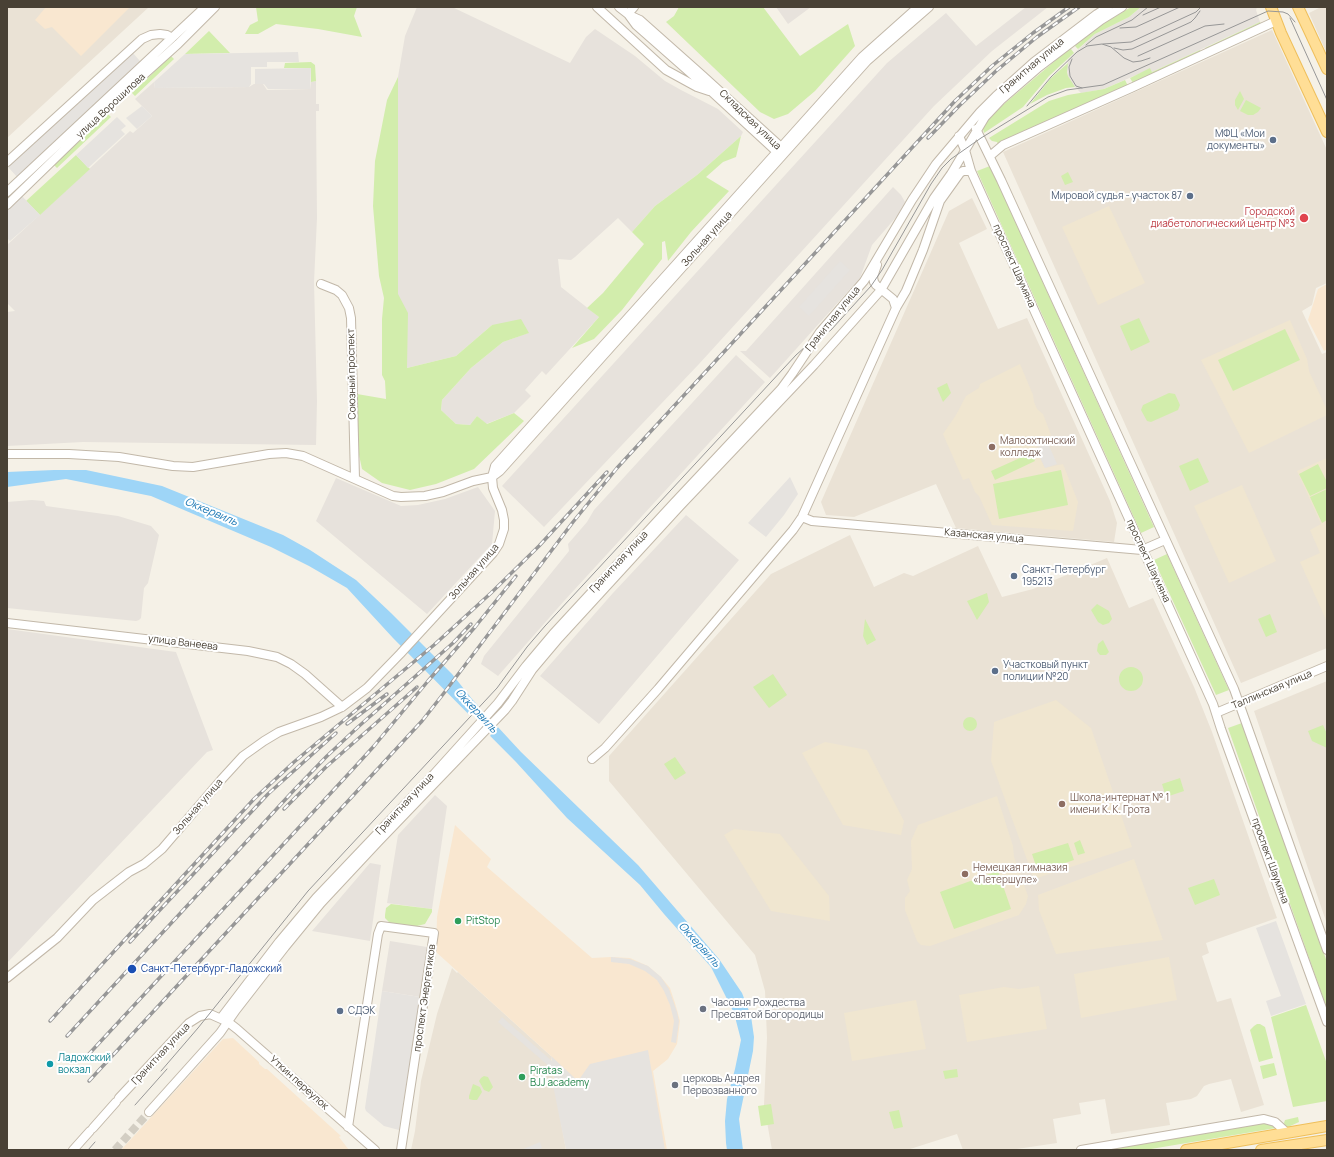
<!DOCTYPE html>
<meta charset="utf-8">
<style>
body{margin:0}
#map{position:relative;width:1334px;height:1157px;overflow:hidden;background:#f5f1e7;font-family:Manrope,sans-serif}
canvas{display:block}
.frame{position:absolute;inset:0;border:8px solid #494135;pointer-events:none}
</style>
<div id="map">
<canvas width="1334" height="1157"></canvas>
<div class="frame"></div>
</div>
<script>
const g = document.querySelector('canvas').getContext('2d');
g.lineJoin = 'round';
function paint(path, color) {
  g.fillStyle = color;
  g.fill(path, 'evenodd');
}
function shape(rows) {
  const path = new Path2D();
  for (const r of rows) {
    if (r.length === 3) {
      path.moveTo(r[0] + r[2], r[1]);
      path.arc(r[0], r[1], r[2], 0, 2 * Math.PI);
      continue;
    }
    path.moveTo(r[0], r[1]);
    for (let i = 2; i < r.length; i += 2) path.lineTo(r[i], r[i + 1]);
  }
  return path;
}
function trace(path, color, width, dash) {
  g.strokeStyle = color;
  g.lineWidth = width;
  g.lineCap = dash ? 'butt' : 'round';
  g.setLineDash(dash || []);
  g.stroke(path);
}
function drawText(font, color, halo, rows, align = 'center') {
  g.font = font + ' Manrope,sans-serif';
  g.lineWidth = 4;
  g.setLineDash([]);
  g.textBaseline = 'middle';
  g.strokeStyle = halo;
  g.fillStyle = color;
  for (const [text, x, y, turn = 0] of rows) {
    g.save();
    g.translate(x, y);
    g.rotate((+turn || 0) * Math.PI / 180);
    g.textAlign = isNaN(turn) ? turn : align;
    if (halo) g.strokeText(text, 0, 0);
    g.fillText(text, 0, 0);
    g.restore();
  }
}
paint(shape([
 [7,7,149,7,7,138],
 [1321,7,1327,7,1327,54,1309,13],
 [1272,30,1327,150,1327,283,1316,288,1312,305,1302,311,1322,354,1327,352,1327,648,1241,683,1003,152],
 [972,198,987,229,959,243,998,329,1027,318,1110,501,1117,523,1114,542,956,528,936,484,854,517,826,515,821,502,949,211],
 [850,535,874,587,904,573,913,576,978,546,1002,597,1033,589,1107,558,1129,608,1153,598,1194,687,1212,732,1277,918,1206,943,1209,953,1202,956,1217,1002,1231,998,1264,1105,1241,1112,1231,1079,1209,1084,1204,1086,1197,1096,1191,1099,1166,1103,1170,1125,1111,1134,1105,1099,1079,1103,1081,1114,1053,1119,1057,1143,1010,1150,963,1150,957,1134,907,1150,772,1150,764,1105,767,1038,765,991,755,955,609,781,609,756,771,574],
 [1327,681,1327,924,1254,711],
 [452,968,457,973,458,972,551,1056,553,1078,566,1150,411,1150,415,1131,421,1081,437,1014]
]), '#eae2d5');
paint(shape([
 [46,7,130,7,81,56,52,27,45,29,35,20],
 [1327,284,1327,349,1324,351,1308,320,1318,289],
 [455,825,491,859,487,867,592,958,611,957,630,958,648,966,661,977,670,988,675,1003,680,1021,677,1044,668,1059,653,1071,667,1150,566,1150,553,1078,551,1056,436,952,437,917],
 [233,1038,259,1062,259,1064,265,1069,267,1069,341,1136,339,1137,349,1150,121,1150,223,1039]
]), '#f9e7d0');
paint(shape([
 [417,7,452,7,570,63,586,37,595,29,635,56,665,81,681,90,718,109,743,132,741,136,697,175,655,206,632,232,618,218,575,257,571,260,558,259,561,287,599,317,546,375,542,371,525,390,531,396,514,413,486,424,477,416,470,425,456,424,441,410,442,400,471,368,503,342,528,333,492,325,456,356,407,368,393,367,398,77,405,36],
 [776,7,811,7,788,24],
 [1026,7,1048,7,992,51,934,106,699,364,544,527,502,486,887,63,946,13,976,46],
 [1141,7,1257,7,1256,10,1260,22,1152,72,1150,69,1104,89,1081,93,1072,84,1068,76,1067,67,1068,59,1095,34,1129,17],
 [316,81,316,104,319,104,319,111,316,111,317,218,314,282,317,401,316,445,83,442,7,446,7,312,15,311,7,303,7,245,130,131,133,133,152,116,135,99,154,82,155,88,249,87,254,84,263,84,267,90,310,89,311,82],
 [893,187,901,195,905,202,897,216,872,245,860,278,770,378,740,351,746,351],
 [736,355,765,382,564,601,498,676,481,664,484,656,569,551,568,544,587,522,594,510],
 [336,478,401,506,418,505,445,499,478,487,495,511,492,544,427,614,316,521],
 [32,500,44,501,46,506,118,516,151,526,159,535,148,583,144,588,141,618,139,620,136,621,7,608,7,502],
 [686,515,739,560,599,724,540,676,613,593],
 [7,629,176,652,213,750,207,752,7,963],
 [435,795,447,806,432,909,387,903,398,835],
 [370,863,381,865,370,941,312,931],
 [390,941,427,947,420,997,382,991]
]), '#e7e2dc');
paint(shape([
 [1109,206,1145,283,1098,305,1062,227],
 [1290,320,1307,359,1309,371,1327,410,1327,415,1249,453,1201,360],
 [1020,364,1033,395,1034,402,1037,409,1043,414,1051,435,1036,441,1037,445,1036,449,1045,468,1063,464,1078,502,1073,531,992,525,979,496,975,492,969,478,963,480,943,434,956,415,966,396,979,388,980,384],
 [1327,458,1327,622,1300,562,1320,553,1310,530,1321,524,1297,471],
 [1242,485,1276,561,1229,583,1194,506],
 [1056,700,1091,728,1132,847,1034,879,991,761,994,722],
 [825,742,867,750,904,821,901,835,843,825,802,753],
 [997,796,1013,846,1014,857,1028,896,1026,904,1019,915,930,946,921,945,917,941,905,910,905,898,910,891,907,880,912,869,911,841,918,825],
 [734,829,780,834,829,896,830,921,771,911,724,835],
 [1134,859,1163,940,1056,954,1039,910,1038,895],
 [1169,957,1177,1000,1081,1018,1074,974],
 [1039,986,1047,1029,967,1042,959,995,1004,987,1019,989],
 [916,1000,926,1049,852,1061,844,1013]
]), '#f0e6d0');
paint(shape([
 [256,7,357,7,354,16,362,37,318,29,276,24,258,34,245,34,250,25,258,21],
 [679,7,763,7,800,56,848,24,855,46,815,91,788,114,774,119,760,112,666,22,674,16],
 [1131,7,1141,7,1129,17,1095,34,1078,49,1075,46,1076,44,1103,24],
 [1260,22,1262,26,1207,51,1205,48],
 [209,31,230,53,185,54],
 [1069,49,1071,49,1074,53,1049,76,1023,107,984,133,983,129,984,124,1004,104],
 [1200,50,1202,53,1133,83,1130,78,1150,68,1152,72],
 [171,56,174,59,135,96,132,93],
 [311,62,315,65,316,81,311,82,311,68,284,68,285,63],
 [1068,63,1067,72,1068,76,1075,87,1066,88,1047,95,1030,104,1051,78],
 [398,77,398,294,408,313,407,368,456,356,492,325,521,319,529,333,503,342,471,368,442,400,441,410,456,424,470,425,477,416,487,424,514,413,524,421,474,469,436,484,410,490,382,483,362,469,358,450,358,426,357,394,386,399,385,381,382,375,382,319,384,298,379,276,373,206,375,161,387,100],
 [1125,80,1128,86,998,144,997,142,992,141,989,138,1049,101,1068,95,1104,89],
 [1240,91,1244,99,1238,110,1235,105,1235,100],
 [1246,100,1261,108,1258,112,1253,115,1248,115,1240,111],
 [108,114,111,117,57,168,54,165],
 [741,136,736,157,723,162,706,177,729,191,691,232,668,261,665,241,662,242,662,259,622,310,594,339,572,348,599,317,587,308,603,293,644,244,632,232,655,206,697,175],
 [76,155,90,169,40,215,26,201],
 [990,166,1154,527,1141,533,977,171],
 [1068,172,1073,182,1065,185,1061,176],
 [1139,318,1150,342,1131,351,1120,326],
 [1285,329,1300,360,1233,391,1218,360],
 [947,383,951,393,943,402,937,388],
 [1169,393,1175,394,1180,405,1178,410,1151,422,1147,421,1141,410,1143,405],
 [1031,453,1035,461,995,480,991,471],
 [1198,458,1209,482,1190,491,1179,466],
 [1318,464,1327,482,1327,488,1310,496,1299,474],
 [1061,470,1068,505,999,519,993,484],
 [1327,489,1327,520,1322,523,1310,497],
 [1167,554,1229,690,1216,695,1154,560],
 [987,593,989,602,977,620,967,601],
 [1097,604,1109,611,1112,619,1109,623,1103,625,1098,622,1091,610],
 [1270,614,1277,632,1266,637,1258,619],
 [865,619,876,640,867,645,863,636],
 [1103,640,1109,652,1106,655,1100,655,1097,651,1098,644],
 [1131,679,12],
 [773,674,787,695,769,708,753,687],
 [970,724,7],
 [1242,723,1327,962,1327,1009,1228,728],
 [1323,725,1327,734,1327,748,1312,741,1308,731],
 [675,757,686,773,675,780,664,764],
 [1180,778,1184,791,1166,797,1162,784],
 [1080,840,1085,853,1078,855,1074,843],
 [1068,843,1074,860,1038,872,1032,854],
 [998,871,1011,909,954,929,940,892],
 [1214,879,1220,895,1195,905,1188,888],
 [391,904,432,909,432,912,425,924,413,927,390,923,385,918,385,915,386,908],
 [1306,1005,1327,1064,1327,1101,1293,1107,1271,1017],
 [1257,1024,1260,1024,1265,1027,1273,1058,1259,1062,1250,1030,1254,1026],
 [1274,1063,1277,1075,1263,1079,1260,1066],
 [957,1069,958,1077,945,1079,943,1071],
 [484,1076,488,1077,493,1087,489,1092,484,1090,479,1081,481,1078],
 [473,1084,480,1087,482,1092,477,1100,473,1100,469,1099,469,1096],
 [771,1104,774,1124,761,1126,758,1106],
 [899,1110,903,1127,894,1129,889,1112],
 [1298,1117,1299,1122,1288,1127,1285,1126,1284,1123,1285,1120],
 [1266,1123,1276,1127,1276,1128,1145,1150,1104,1150]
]), '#d2edac');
paint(shape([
 [132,52,140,61,18,178,8,167],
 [298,52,299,62,267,62,267,67,251,67,251,84,249,87,155,88,154,82,185,54],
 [311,68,310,89,268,89,264,84,255,84,255,69],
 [142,106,152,116,137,129,126,118],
 [117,117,126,126,121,130,125,134,88,168,76,155],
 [22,196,40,215,10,241,7,238,7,210],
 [840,261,850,270,809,316,799,307],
 [1048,443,1057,464,1045,468,1036,449],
 [790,477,798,494,784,515,766,537,748,523],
 [1276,921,1306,1004,1271,1016,1266,1001,1281,996,1256,928],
 [611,957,630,959,648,966,661,977,669,989,677,1012,679,1021,676,1043,671,1042,674,1021,670,1005,664,991,657,980,645,971,629,964,611,962],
 [382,991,420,997,399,1130,384,1126,366,1111,365,1108],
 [502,1017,552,1061,551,1056,578,1081,590,1064,648,1050,665,1150,566,1150,552,1080,554,1079,552,1068,551,1068,498,1022],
 [540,1142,542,1148,536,1150,521,1150]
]), '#e6e3df');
paint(shape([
 [54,470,86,470,162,486,283,535,310,550,356,580,391,613,452,674,472,699,521,752,638,865,719,959,742,993,751,1016,754,1037,753,1051,739,1119,743,1150,727,1150,726,1143,725,1121,727,1099,735,1069,741,1040,734,1013,711,967,664,914,640,885,567,818,516,762,393,638,347,588,309,566,271,547,151,496,66,479,7,487,7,472]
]), '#9ed5f7');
paint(shape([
 [479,704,500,725,489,737,468,716]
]), '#f5f1e7');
trace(shape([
 [115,1150,149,1112]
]), '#d3cec3', 8, [8, 4]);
const minor = shape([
 [597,7,666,70,697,87,709,91],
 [619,7,628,14,636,25,712,92,776,151,781,153],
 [628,14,634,7],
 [629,15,640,20,703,76,781,147,782,151],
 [976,129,1001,180,1234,689,1327,950],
 [959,136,965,150,971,171,1213,704,1221,729,1327,1022],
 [990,156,1003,145,1131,88,1276,21],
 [7,162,142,39,151,35,160,34,167,35,172,38],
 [7,192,205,7],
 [7,205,110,105,178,44,215,7],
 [877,265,873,277,874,282,876,285,893,299,896,308],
 [321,284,336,290,342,295,349,308,351,318,355,479],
 [7,454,69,454,119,457,173,466,193,467,269,454,286,453,303,456,393,496,401,497,425,496,443,492,473,481,492,477],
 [492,477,500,471,867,61,929,7],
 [802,517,812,521,1142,550,1165,540],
 [7,623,248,651,277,657,291,664,305,674,342,707],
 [1216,713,1327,666],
 [592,759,605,748,658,689,793,530,802,517,896,308,906,291,923,250,940,201,960,173,963,171,971,171],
 [7,978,57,938,93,900,129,872,144,864,162,849,221,780,243,756,264,741,279,732,321,717,342,707,367,688,400,654,493,553,499,544,504,529,504,520,502,510,493,488,492,477,495,466,862,57,918,7],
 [221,1018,279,942,316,898,434,774,498,703,526,666,553,634,674,503,781,389,792,374,820,332,864,281,912,200,936,164,980,112,996,96,1034,62,1097,14,1108,7],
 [119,1098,189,1023,200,1016,210,1014,228,1022,237,1029,375,1150],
 [149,1112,220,1033,236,1010,285,947,321,903,378,842,505,710,512,701,532,670,559,638,680,506,814,365,881,290,934,198,951,174,985,117,1001,100,1039,67,1101,20,1122,7],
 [348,1127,378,934,381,926,434,933,401,1150],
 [93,1128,116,1102],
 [73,1150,90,1131],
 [1081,1150,1264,1119,1275,1122,1287,1133]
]);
const major = shape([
 [1271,7,1281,33,1327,132],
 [1298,7,1327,69],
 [1186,1150,1327,1126],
 [1261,1150,1327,1140]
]);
trace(minor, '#c2b8a9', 10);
trace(major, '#efbf5b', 12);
trace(minor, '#fff', 8);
trace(major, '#ffde96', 10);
trace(shape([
 [1143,15,1161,7],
 [1290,18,1327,100],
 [1120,28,1136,27,1180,7],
 [1103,44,1131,42,1196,12,1201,7],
 [1086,45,1096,37,1132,20,1148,7],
 [1114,48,1123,50,1132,49,1191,22,1195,18,1200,11],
 [1138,56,1205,26,1224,24],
 [1072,59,1069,67,1070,76,1076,86,1082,88],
 [1027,106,1051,77,1077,52,1087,46,1102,44,1111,47,1124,58,1133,62,1141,61,1150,58],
 [161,1071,198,1028,308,891,497,688,527,647,545,626,796,355,805,347,831,330,871,286,882,270,931,184,942,168,951,159,981,138,1048,97,1067,90,1103,85,1268,11,1283,12,1288,14,1295,22],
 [135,1105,167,1069],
 [88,1150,95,1142]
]), '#979797', 1);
const rail = shape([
 [928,138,959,106,996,71,1037,37,1079,7],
 [347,724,387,694],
 [284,809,326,767,417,687],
 [130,942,268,794,336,733],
 [50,1021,254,799,294,762,434,645,491,593,539,546,607,472],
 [67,1036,295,789,327,756,358,727,453,643,471,624],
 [88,1055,354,768,374,746,428,681,475,627,516,576],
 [89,1081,422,721,444,693,573,522,617,468,955,101,992,66,1033,33,1069,7]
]);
trace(rail, '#979797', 3.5);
trace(rail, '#fff', 2, [6]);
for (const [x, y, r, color] of [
 [1273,140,4,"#5c6f8a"],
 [1190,196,4,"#5c6f8a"],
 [1304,218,5,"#e0444e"],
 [992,447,4,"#8d6e63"],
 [1014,576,4,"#5c6f8a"],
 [995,671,4,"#5c6f8a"],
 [1062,804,4,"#8d6e63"],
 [965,874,4,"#8d6e63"],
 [458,921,4,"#2e9e5b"],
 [132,969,5,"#1a4fb4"],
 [703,1009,4,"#6b7280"],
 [340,1011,4,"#5c6f8a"],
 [50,1064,4,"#0f9aa8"],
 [522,1077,4,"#2e9e5b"],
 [675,1085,4,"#6b7280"]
]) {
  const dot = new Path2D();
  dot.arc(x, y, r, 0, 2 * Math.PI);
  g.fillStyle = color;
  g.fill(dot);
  trace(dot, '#fff', 1.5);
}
drawText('10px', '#494135', '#fff', [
 ["Гранитная улица",1032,66,-40],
 ["улица Ворошилова",111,106,-43],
 ["Складская улица",750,120,44],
 ["Зольная улица",707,239,-48],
 ["проспект Шаумяна",1014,266,66],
 ["Гранитная улица",833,319,-51],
 ["Союзный проспект",352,374,-91],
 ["Казанская улица",984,536,5],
 ["проспект Шаумяна",1148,561,65],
 ["Гранитная улица",619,562,-47],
 ["Зольная улица",474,572,-49],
 ["улица Ванеева",183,643,7],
 ["Таллинская улица",1272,690,-23],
 ["Гранитная улица",405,804,-47],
 ["Зольная улица",198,807,-49],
 ["проспект Шаумяна",1270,861,70],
 ["проспект Энергетиков",425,998,-82],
 ["Гранитная улица",161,1054,-47],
 ["Уткин переулок",299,1083,42]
]);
drawText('10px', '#4e5e75', '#fff', [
 ["МФЦ «Мои",1265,134,"right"],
 ["документы»",1265,146,"right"],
 ["Мировой судья - участок 87",1182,196,"right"],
 ["Санкт-Петербург",1022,570],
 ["195213",1022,582],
 ["Участковый пункт",1003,665],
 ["полиции №20",1003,677],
 ["СДЭК",348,1011]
], 'left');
drawText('10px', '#be3a42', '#fff', [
 ["Городской",1295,212],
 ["диабетологический центр №3",1295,224]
], 'right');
drawText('10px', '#785e54', '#fff', [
 ["Малоохтинский",1000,441],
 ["колледж",1000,453],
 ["Школа-интернат № 1",1070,798],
 ["имени К. К. Грота",1070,810],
 ["Немецкая гимназия",973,868],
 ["«Петершуле»",973,880]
], 'left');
drawText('10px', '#27864d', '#fff', [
 ["PitStop",466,921],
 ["Piratas",530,1071],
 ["BJJ academy",530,1083]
], 'left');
drawText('10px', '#164399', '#fff', [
 ["Санкт-Петербург-Ладожский",141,969]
], 'left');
drawText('10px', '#5b616d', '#fff', [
 ["Часовня Рождества",711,1003],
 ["Пресвятой Богородицы",711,1015],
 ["церковь Андрея",683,1079],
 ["Первозванного",683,1091]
], 'left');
drawText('10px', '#0d838f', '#fff', [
 ["Ладожский",58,1058],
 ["вокзал",58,1070]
], 'left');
drawText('italic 11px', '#227cb7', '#fff', [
 ["Оккервиль",211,512,23],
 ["Оккервиль",476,711,47],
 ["Оккервиль",699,945,48]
]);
</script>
